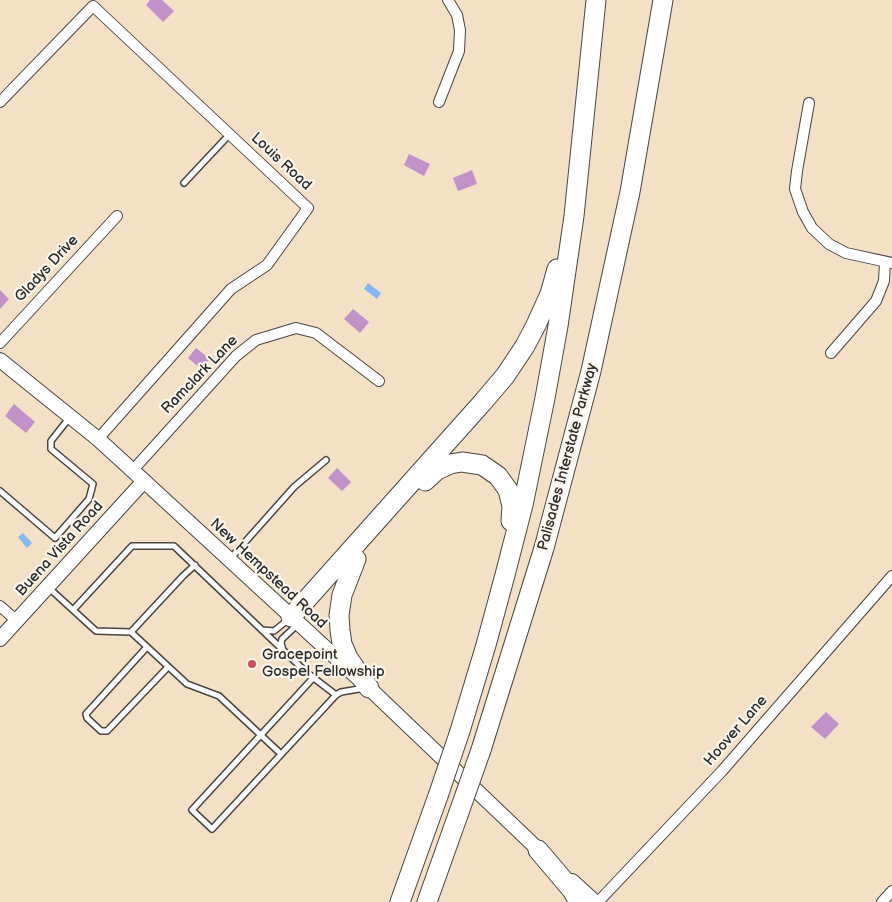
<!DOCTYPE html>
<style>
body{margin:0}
canvas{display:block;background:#f4e0c4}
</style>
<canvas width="892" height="902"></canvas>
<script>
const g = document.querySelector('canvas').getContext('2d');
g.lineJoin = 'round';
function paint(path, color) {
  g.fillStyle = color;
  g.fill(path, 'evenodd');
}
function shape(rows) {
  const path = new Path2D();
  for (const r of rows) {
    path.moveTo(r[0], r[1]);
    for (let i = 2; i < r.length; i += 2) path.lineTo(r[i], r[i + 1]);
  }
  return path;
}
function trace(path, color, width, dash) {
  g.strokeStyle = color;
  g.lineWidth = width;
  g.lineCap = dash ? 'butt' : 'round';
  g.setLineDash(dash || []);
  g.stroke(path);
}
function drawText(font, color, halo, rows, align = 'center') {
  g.font = font + ' "Balsamiq Sans",sans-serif';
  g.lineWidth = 4.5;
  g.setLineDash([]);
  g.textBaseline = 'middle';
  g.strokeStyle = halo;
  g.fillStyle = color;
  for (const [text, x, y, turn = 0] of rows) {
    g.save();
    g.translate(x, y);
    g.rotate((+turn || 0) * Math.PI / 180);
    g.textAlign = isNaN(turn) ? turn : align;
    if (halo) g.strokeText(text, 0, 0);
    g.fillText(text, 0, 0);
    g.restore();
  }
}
paint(shape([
 [368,283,381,293,377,299,364,289],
 [23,533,32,543,27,548,18,537]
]), '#84b8f2');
paint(shape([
 [150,0,162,0,174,11,163,22,146,5],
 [409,154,430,164,424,176,404,165],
 [472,170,477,184,458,191,453,178],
 [0,290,9,299,0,309],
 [353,309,369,322,360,333,344,319],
 [196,348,210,359,202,370,188,358],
 [14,404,35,422,26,433,5,416],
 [337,468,351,482,342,491,328,478],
 [826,712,839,724,825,739,811,727]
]), '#c192c9');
const service = shape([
 [184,183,229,135],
 [0,491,55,538,89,499,93,484,51,449,51,441,70,417],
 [230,559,294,487,326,460],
 [49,588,96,631,131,632,187,684,219,696,281,754],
 [73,610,132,546,174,546,306,672,336,695],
 [262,630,274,631,289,619],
 [131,632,183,576,195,565],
 [147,647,86,714,87,718,101,731,107,731,168,667],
 [283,650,281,643,282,639,298,624],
 [314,677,192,810,212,829,336,695,341,692,365,688]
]);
const minor = shape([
 [0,102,93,6,308,208,267,265,231,289,98,439],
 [439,102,459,51,460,30,457,15,448,0],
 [809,103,797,171,795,189,803,212,812,228,829,244,846,253,892,263],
 [0,343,117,216],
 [831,353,876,301,884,281,885,262],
 [133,470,236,356,256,340,296,328,316,333,379,381],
 [0,606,17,621],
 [598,902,722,771,892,576],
 [882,902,892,891]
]);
const tertiary = shape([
 [0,360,98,439,144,481,369,688,545,856],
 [0,639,144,481],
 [572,881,595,902]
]);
const motorway = shape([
 [425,481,437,470,450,464,462,462,482,465,498,476,508,490,512,506,511,521],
 [356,559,342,595,339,615,340,630,342,644,348,658,369,688],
 [291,617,482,403,505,376,525,346,536,325,550,294,557,269],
 [460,731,486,645,505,575,523,505,545,398,558,326,574,216,596,0],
 [481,750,544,548,591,371,630,192,663,0],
 [538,850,572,890,579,902],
 [400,902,438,796],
 [427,902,458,815]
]);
trace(service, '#494642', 8);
trace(minor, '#494642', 12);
trace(tertiary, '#494642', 16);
trace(motorway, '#494642', 21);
trace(service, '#fff', 5);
trace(minor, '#fff', 10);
trace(tertiary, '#fff', 14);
trace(motorway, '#fff', 19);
const motorwayBridge = shape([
 [438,796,460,731],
 [458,815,481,750]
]);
trace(motorwayBridge, '#494642', 21, []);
trace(motorwayBridge, '#fff', 19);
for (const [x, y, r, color] of [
 [252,664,5,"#d1495b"]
]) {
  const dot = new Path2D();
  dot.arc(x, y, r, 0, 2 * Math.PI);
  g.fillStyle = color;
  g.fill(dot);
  trace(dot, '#fbf7ec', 2);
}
drawText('15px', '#2b2b2b', '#fbf7ec', [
 ["Louis Road",281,162,43],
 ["Gladys Drive",47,269,-47],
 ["Ramclark Lane",200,375,-46],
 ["Palisades Interstate Parkway",568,457,-75],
 ["Buena Vista Road",60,549,-48],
 ["New Hempstead Road",268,574,43],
 ["Hoover Lane",736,731,-49]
]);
drawText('15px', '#2b2b2b', '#fbf7ec', [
 ["Gracepoint",262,655],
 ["Gospel Fellowship",262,672]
], 'left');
</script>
